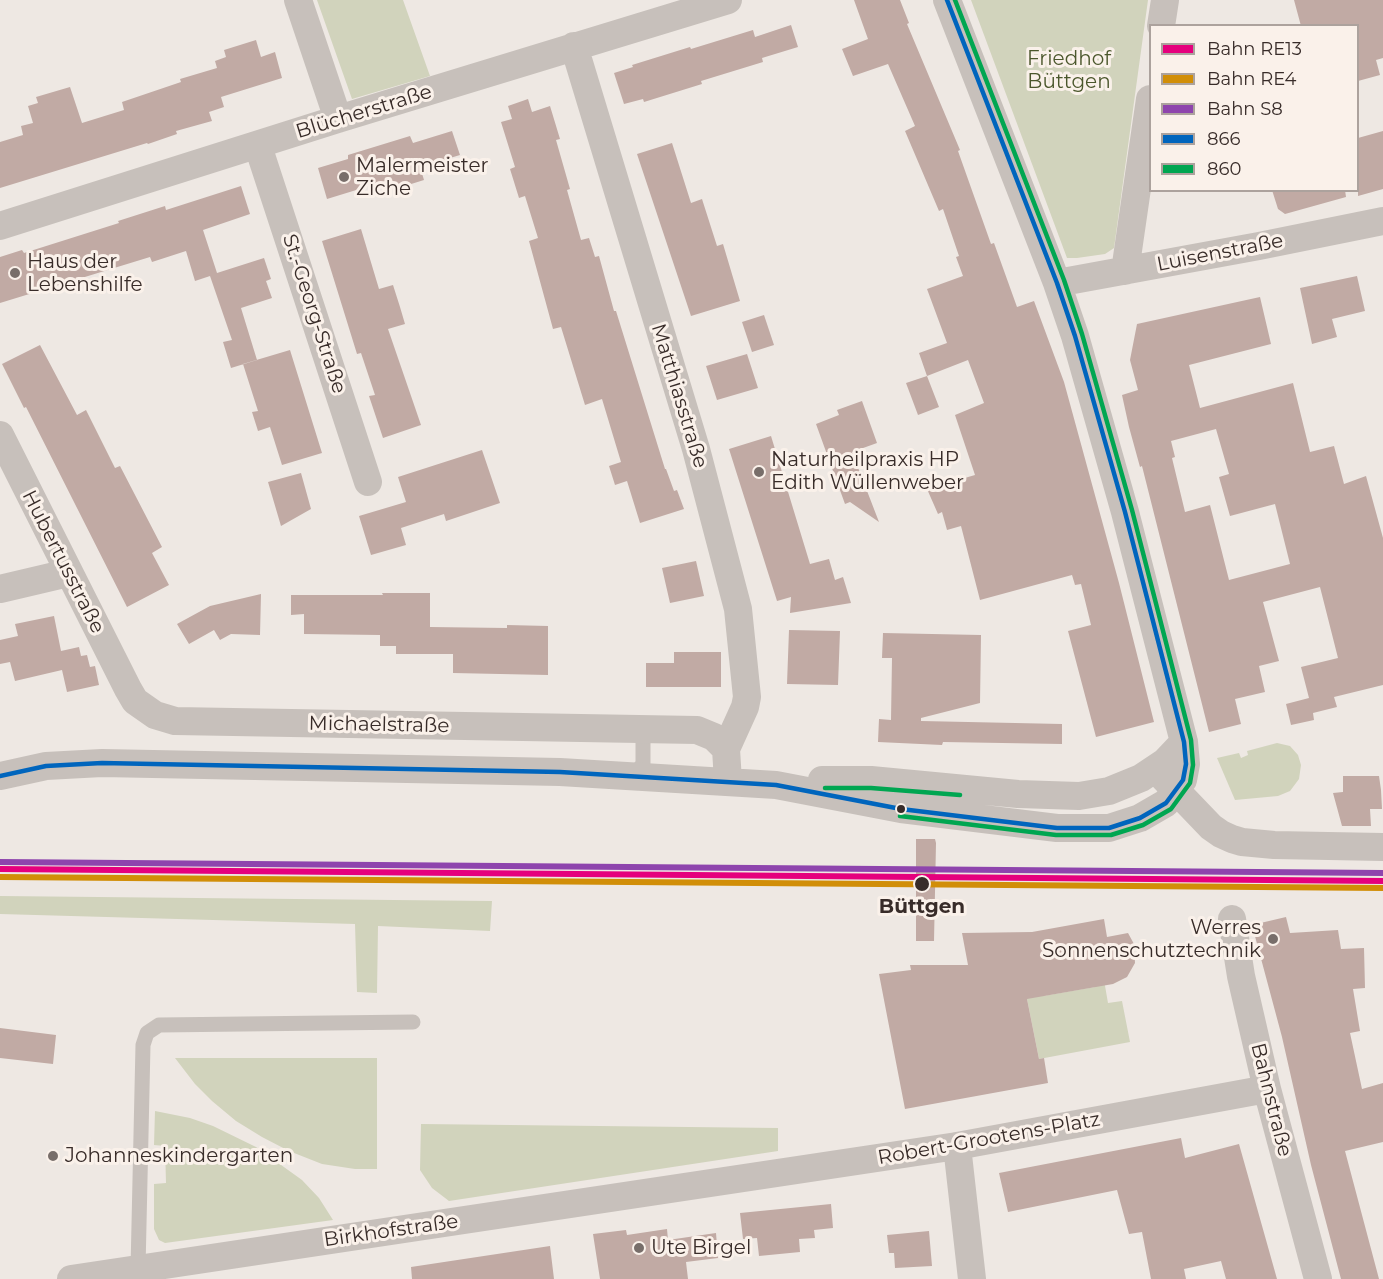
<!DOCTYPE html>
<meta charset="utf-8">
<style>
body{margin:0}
#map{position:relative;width:1383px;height:1279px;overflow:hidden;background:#eee8e3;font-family:Montserrat,sans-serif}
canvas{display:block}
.legend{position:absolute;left:1149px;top:24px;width:210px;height:168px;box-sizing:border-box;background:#faf1ea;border:2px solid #aca29d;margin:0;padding:8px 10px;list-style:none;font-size:18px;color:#382c29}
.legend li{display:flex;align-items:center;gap:12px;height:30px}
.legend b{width:30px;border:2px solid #aca29d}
</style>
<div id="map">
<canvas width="1383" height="1279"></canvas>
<ul class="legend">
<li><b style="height:8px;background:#e5007d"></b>Bahn RE13</li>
<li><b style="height:8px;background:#d18e08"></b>Bahn RE4</li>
<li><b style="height:8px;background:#8e44ad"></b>Bahn S8</li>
<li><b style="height:8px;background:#0065bd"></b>866</li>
<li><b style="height:8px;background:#00a651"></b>860</li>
</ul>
</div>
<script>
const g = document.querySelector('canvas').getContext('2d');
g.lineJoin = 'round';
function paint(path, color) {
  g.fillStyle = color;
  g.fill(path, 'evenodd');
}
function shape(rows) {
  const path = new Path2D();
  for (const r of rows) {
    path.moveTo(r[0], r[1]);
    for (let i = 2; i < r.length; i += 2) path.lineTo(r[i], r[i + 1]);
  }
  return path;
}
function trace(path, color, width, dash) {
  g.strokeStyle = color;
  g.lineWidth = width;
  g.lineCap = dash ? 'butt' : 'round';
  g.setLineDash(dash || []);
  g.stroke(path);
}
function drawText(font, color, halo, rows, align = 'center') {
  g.font = font + ' Montserrat,sans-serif';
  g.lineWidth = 6;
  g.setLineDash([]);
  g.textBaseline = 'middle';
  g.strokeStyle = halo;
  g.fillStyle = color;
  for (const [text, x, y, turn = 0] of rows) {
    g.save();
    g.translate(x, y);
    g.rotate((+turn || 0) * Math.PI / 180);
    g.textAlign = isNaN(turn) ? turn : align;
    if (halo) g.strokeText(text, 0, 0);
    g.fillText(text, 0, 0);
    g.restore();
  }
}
paint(shape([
 [317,0,403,0,430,76,352,99],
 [971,0,1148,0,1114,248,1105,254,1077,258,1067,258],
 [1277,743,1290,746,1298,755,1301,765,1299,779,1290,791,1278,796,1235,800,1217,758,1239,753,1241,758,1248,755,1247,751],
 [0,896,492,901,490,931,378,926,377,993,357,992,355,924,0,914],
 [1104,980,1108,1003,1122,1001,1130,1042,1039,1059,1026,994,1043,996,1095,987],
 [175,1058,377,1058,377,1169,355,1169,322,1164,289,1151,262,1137,236,1121,212,1101,195,1084],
 [155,1111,190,1118,213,1126,256,1147,302,1180,319,1198,333,1220,165,1243,159,1240,154,1229,154,1184,166,1183,165,1146,154,1145],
 [421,1124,778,1128,778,1151,449,1201,432,1188,420,1170]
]), '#d1d3bc');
paint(shape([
 [854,0,900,0,909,23,907,24,960,150,958,151,991,244,994,243,1017,307,1034,301,1064,382,1119,583,1154,722,1096,737,1068,631,1091,625,1081,584,1075,585,1072,575,980,600,961,526,947,530,942,512,938,514,927,489,975,475,955,415,984,403,968,360,927,376,919,353,947,343,927,289,963,276,956,257,959,256,943,209,939,211,905,131,915,126,888,64,853,76,842,49,868,39],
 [1294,0,1383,0,1383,58,1376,60,1380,75,1358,81,1358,26,1301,26],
 [791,25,798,47,762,58,763,62,701,81,702,84,644,102,643,99,624,104,614,73,633,67,632,65,690,47,691,49,753,30,755,37],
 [256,40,261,57,275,52,282,78,221,97,224,107,209,112,212,121,176,131,177,134,148,144,147,143,0,188,0,142,23,135,21,126,33,123,28,106,38,103,36,97,70,87,82,123,124,110,122,102,181,82,180,79,217,68,215,61,226,57,224,50],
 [528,99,532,112,550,106,560,139,556,140,570,189,567,190,581,240,589,238,595,257,599,256,614,311,616,311,665,469,666,469,674,491,677,490,684,509,640,523,627,481,615,485,609,466,621,462,602,399,585,405,561,327,553,329,529,241,538,238,525,196,519,198,510,169,515,167,501,122,512,119,508,106],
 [452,131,460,155,420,167,424,180,395,189,392,179,327,199,318,168,348,159,348,155,410,136,413,143],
 [1383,131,1383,189,1358,196,1358,138],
 [672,143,691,203,702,199,717,246,723,244,740,301,691,316,637,154],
 [241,186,250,214,203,230,217,273,264,258,271,279,266,281,272,298,241,308,257,360,231,368,223,342,232,340,210,276,195,281,186,251,152,262,150,257,0,303,0,257,22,250,24,253,119,223,118,221,165,206,166,210],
 [1272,190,1345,190,1346,197,1285,214,1278,209],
 [361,229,379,289,393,285,400,307,405,324,388,329,421,425,383,438,369,396,375,395,361,353,357,354,322,241],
 [1357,276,1365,311,1332,319,1337,337,1312,344,1300,288],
 [1260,297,1271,344,1189,365,1200,408,1293,383,1310,452,1334,446,1344,484,1366,476,1383,538,1383,685,1334,697,1337,707,1313,713,1314,720,1291,725,1286,704,1309,698,1301,667,1338,658,1320,587,1263,602,1279,661,1259,666,1265,692,1235,699,1241,724,1209,732,1142,466,1140,467,1129,427,1122,395,1138,390,1130,360,1137,324],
 [1216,429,1229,474,1219,477,1230,516,1275,504,1290,564,1229,580,1210,505,1185,512,1172,458,1175,457,1171,441],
 [764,315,774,345,752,352,742,322],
 [40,345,77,415,86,410,115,468,120,466,162,547,152,553,169,585,127,607,26,407,24,408,2,364],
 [290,350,322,453,282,465,270,427,258,431,252,412,258,411,243,364],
 [747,354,758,388,717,400,706,366],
 [927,376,939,407,918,415,906,383],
 [862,401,877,443,852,452,879,522,850,502,845,504,816,424,839,415,837,410],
 [771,436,810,564,829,559,835,580,843,577,851,603,790,613,791,597,777,601,729,449],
 [482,450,500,503,446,521,444,514,401,528,406,545,371,555,359,516,406,502,398,477],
 [301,473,311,509,281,526,268,482],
 [696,561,704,596,670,603,662,568],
 [382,593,430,593,430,627,507,628,507,625,548,626,548,675,453,673,453,654,396,654,396,646,380,646,380,635,304,634,304,614,291,615,291,595,383,595],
 [261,594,260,635,231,634,220,640,214,630,189,644,177,624,210,606],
 [54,616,61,651,79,647,81,656,87,655,90,667,95,666,99,685,67,692,62,670,15,681,10,662,0,664,0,640,18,636,15,624],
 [789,630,840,631,838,685,787,684],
 [883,633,981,635,980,703,921,718,921,721,1062,724,1062,744,943,742,942,745,878,742,879,719,891,720,892,658,882,658],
 [674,652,721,652,721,687,646,687,646,663,674,663],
 [1343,776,1379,776,1381,790,1382,809,1370,809,1371,826,1342,826,1333,793,1343,792],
 [916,839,935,839,936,843,934,941,916,941],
 [1286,917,1290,933,1338,930,1341,949,1364,948,1365,988,1353,989,1360,1031,1350,1033,1362,1089,1383,1083,1383,1142,1345,1151,1379,1279,1341,1279,1311,1165,1282,1037,1252,925],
 [1104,919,1107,937,1128,933,1134,944,1135,963,1127,977,1113,984,1027,999,1039,1059,1044,1058,1048,1083,905,1109,879,974,911,970,910,965,968,965,962,933,1032,932],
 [0,1028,56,1035,53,1064,0,1058],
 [1181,1138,1185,1158,1239,1144,1277,1279,1226,1279,1221,1261,1184,1269,1186,1279,1151,1279,1142,1232,1129,1234,1117,1190,1008,1212,999,1173],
 [831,1204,833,1228,814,1230,815,1238,799,1239,800,1252,759,1256,757,1238,743,1239,740,1213],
 [667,1229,668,1240,716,1233,718,1258,686,1262,688,1279,600,1279,593,1234,626,1230,627,1235],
 [929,1231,932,1266,895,1268,894,1253,889,1253,887,1235],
 [550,1246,554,1279,412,1279,411,1267]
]), '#c1aaa4');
trace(shape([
 [633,776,643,764,643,730],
 [138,1269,143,1045,147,1033,159,1025,413,1022]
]), '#c7c0bb', 15);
trace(shape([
 [298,0,338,119],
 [1161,26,1165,0],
 [574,46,696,449,738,609,747,697,745,707,726,749],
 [258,146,368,482],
 [0,226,338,119,728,0],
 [1125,271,1150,99],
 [1057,283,1259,246,1383,221],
 [0,435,128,689,135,701,155,715,175,721,697,730,714,737,726,749,728,781],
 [0,589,68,573],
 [0,776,46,766,102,763,560,772,776,785,901,809,1057,828,1109,828,1140,818,1166,803,1183,780,1186,764,1184,742,1125,512,1075,336,1057,283,947,0],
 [1164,778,1211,827,1221,834,1232,839,1242,842,1274,845,1383,847],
 [822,780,871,780,1018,794,1079,796,1109,791,1141,778,1165,762,1184,742],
 [1232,919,1241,976,1267,1089,1318,1279],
 [957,1146,972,1279],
 [71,1279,957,1146,1267,1089]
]), '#c7c0bb', 28);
trace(shape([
 [0,776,46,766,102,763,560,772,776,785,901,809,1057,828,1109,828,1140,818,1166,803,1183,780,1186,764,1184,742,1125,512,1075,336,1057,283,947,0]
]), '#0065bd', 4.5);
trace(shape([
 [825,788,871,788,960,795],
 [900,816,1056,835,1111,835,1143,825,1171,809,1190,783,1193,765,1191,740,1132,510,1082,334,1064,280,955,0]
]), '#00a651', 4.5);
trace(shape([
 [0,869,1383,881]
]), '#e5007d', 6);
trace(shape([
 [0,877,1383,888]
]), '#d18e08', 6);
trace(shape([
 [0,862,1383,873]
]), '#8e44ad', 6);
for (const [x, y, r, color] of [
 [344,177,6,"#786e6a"],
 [15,273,6,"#786e6a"],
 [759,472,6,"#786e6a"],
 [901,809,5,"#382c29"],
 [922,884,8,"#382c29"],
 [1273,939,6,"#786e6a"],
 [53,1156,6,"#786e6a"],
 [639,1248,6,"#786e6a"]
]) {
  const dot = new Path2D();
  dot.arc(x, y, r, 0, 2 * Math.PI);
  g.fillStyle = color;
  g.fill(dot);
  trace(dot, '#faf1ea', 2);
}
drawText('20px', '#4b572c', '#faf1ea', [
 ["Friedhof",1069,59],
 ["Büttgen",1069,82]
]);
drawText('20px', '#382c29', '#faf1ea', [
 ["Blücherstraße",364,112,-17],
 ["Luisenstraße",1220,253,-11],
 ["St.-Georg-Straße",314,314,72],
 ["Matthiasstraße",679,396,73],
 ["Hubertusstraße",63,562,63],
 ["Michaelstraße",379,725,1],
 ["Bahnstraße",1271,1100,76],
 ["Robert-Grootens-Platz",989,1139,-10],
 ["Birkhofstraße",391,1231,-8]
]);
drawText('20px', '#382c29', '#faf1ea', [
 ["Malermeister",356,166],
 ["Ziche",356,189],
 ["Haus der",27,262],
 ["Lebenshilfe",27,285],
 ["Naturheilpraxis HP",771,460],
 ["Edith Wüllenweber",771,483],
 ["Werres",1261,928,"right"],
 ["Sonnenschutztechnik",1261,951,"right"],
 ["Johanneskindergarten",65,1156],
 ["Ute Birgel",651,1248]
], 'left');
drawText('bold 20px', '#382c29', '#faf1ea', [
 ["Büttgen",922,907]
]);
</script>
